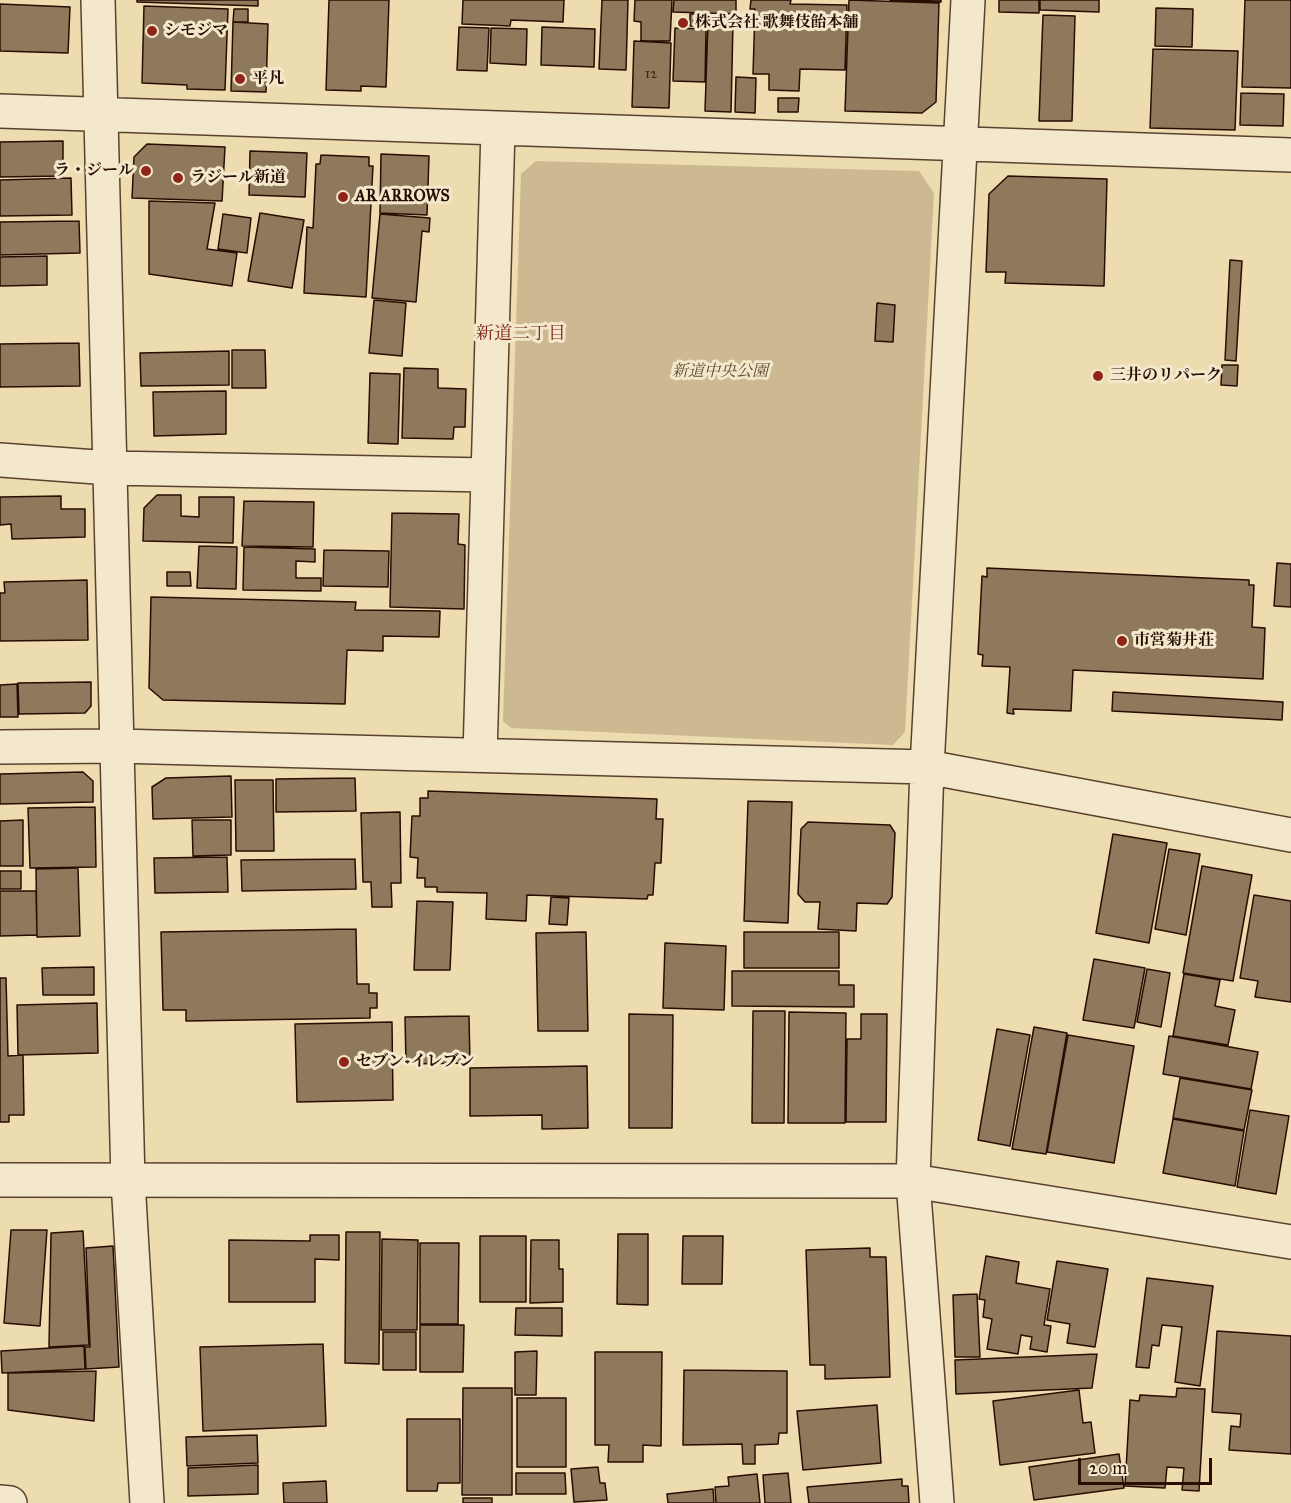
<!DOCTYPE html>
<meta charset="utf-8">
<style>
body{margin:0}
#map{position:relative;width:1291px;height:1503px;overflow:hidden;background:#eddcb0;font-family:"IM FELL Great Primer",serif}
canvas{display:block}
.scale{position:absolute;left:1078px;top:1458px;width:134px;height:27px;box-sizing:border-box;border:3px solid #290d02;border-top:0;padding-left:8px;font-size:18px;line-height:21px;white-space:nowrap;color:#290d02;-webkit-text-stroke:4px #f3e8cc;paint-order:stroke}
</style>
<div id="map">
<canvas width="1291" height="1503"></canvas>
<div class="scale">20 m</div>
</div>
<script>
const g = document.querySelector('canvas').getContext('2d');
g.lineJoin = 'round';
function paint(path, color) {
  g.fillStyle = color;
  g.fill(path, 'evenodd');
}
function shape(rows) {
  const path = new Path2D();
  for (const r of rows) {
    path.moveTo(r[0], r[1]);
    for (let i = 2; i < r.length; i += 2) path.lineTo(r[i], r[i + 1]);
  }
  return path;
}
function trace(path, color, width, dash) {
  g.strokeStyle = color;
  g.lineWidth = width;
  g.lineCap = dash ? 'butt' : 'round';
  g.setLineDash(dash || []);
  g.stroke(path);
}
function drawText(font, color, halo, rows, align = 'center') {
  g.font = font + ' "IM FELL Great Primer","Noto Serif JP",serif';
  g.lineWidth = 6;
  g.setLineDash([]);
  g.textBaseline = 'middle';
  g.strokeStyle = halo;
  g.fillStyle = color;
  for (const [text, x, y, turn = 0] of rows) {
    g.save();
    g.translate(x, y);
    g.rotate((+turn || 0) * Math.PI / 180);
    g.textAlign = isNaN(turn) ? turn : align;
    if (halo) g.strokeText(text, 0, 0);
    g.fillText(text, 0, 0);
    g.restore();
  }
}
paint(shape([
 [536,161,919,171,934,193,905,732,893,745,511,728,503,721,521,174]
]), '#ccb992');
const building = shape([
 [137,0,258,0,258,6,137,2,137,0],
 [329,0,389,0,386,87,361,86,361,91,326,90,329,0],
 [463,0,564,0,563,22,511,20,510,26,462,24,463,0],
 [602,0,628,0,626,70,599,69,602,0],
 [635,0,672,0,670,41,641,41,641,22,634,21,635,0],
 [674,0,736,0,736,14,673,12,674,0],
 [751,0,791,0,790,4,847,5,845,70,800,69,799,91,769,90,769,74,753,74,755,9,750,9,751,0],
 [849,0,939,3,936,102,922,113,845,111,849,0],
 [890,0,941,0,941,2,890,0],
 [999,0,1039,0,1039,13,999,12,999,0],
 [1040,0,1099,0,1099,12,1040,10,1040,0],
 [1245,0,1291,0,1291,88,1242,87,1245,0],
 [0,4,70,7,68,53,0,51,0,4],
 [144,6,228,9,225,90,187,89,187,85,142,83,144,6],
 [1156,8,1193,9,1192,47,1155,46,1156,8],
 [234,9,248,9,248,22,233,22,234,9],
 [704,13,704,26,690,26,690,14,704,13],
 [1043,15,1075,16,1072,121,1039,121,1043,15],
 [708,21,733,23,731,112,705,111,708,21],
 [233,22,268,24,266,92,231,91,233,22],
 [459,27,489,28,487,71,457,70,459,27],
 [542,27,595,29,594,67,541,65,542,27],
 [491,28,527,29,526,65,490,63,491,28],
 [675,28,706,29,705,82,673,81,675,28],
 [634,41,671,43,669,108,632,107,634,41],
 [1153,49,1238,51,1235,130,1150,128,1153,49],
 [736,77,756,78,755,113,735,112,736,77],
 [1241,93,1284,94,1283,126,1240,125,1241,93],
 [778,98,799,98,798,112,778,112,778,98],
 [63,141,63,176,0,177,0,142,63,141],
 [147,144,225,147,222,201,132,198,134,157,147,144],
 [250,151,307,153,305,197,249,195,250,151],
 [381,154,429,156,427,215,380,213,381,154],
 [321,155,369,157,369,166,373,166,366,297,304,293,307,227,313,228,316,164,320,164,321,155],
 [1008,176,1107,179,1104,286,1005,283,1006,272,986,272,989,194,1008,176],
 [71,178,72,215,0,216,0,180,71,178],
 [149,201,215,203,207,249,237,253,232,286,149,274,149,201],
 [260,213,304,220,292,288,248,281,260,213],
 [223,214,251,218,247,253,218,249,223,214],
 [380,214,430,218,429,232,422,231,416,302,372,298,380,214],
 [79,221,80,253,0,255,0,222,79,221],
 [47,256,47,285,0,286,0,257,47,256],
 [1230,260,1242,261,1236,361,1225,360,1230,260],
 [374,300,406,303,402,356,369,353,374,300],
 [877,303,895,305,893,342,875,341,877,303],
 [79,343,80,386,0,387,0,344,79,343],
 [232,350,265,350,266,388,232,388,232,350],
 [229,351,229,385,141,386,140,353,229,351],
 [1222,365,1238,365,1237,386,1221,385,1222,365],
 [404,368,438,369,438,388,466,389,465,427,454,427,453,439,402,438,404,368],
 [370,373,400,374,398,444,368,443,370,373],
 [226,391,226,434,154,436,153,392,226,391],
 [157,495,181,495,181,516,199,517,199,497,234,497,233,543,143,541,144,508,157,495],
 [61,496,61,509,85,509,85,537,12,539,11,524,0,525,0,497,61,496],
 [244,501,314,502,313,547,242,546,244,501],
 [392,513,459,514,458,544,465,545,464,609,390,607,392,513],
 [199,546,237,547,236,589,197,588,199,546],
 [244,547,315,549,315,562,296,561,296,578,321,578,321,591,243,590,244,547],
 [324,550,389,551,388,587,323,586,324,550],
 [1277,563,1291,564,1291,607,1274,606,1277,563],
 [987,568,1249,580,1249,585,1254,585,1252,627,1265,628,1263,679,1073,670,1071,711,1013,709,1014,714,1007,713,1010,667,982,666,983,655,978,654,982,576,987,577,987,568],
 [167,572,190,572,191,586,167,586,167,572],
 [87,580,88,640,0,641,0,593,5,593,4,582,87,580],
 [151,597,356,602,355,610,440,611,439,637,383,636,383,651,347,650,345,704,163,700,149,688,151,597],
 [91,682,91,706,85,713,19,714,18,683,91,682],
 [17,684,18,717,0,717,0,685,17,684],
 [1113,692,1283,702,1282,720,1112,711,1113,692],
 [83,772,93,781,93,802,0,804,0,774,83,772],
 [231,776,232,817,153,819,152,787,166,778,231,776],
 [355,778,356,811,276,812,276,779,355,778],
 [235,780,273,780,274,851,236,851,235,780],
 [428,791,657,799,656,819,663,819,661,863,655,863,653,895,648,895,647,899,527,895,526,921,486,919,487,893,437,892,437,887,425,887,425,878,417,878,418,858,410,857,412,816,420,816,420,798,428,798,428,791],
 [748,801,792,802,788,923,744,921,748,801],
 [95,807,96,867,30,868,28,808,95,807],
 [400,812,401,883,391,883,392,907,372,907,371,882,363,882,361,813,400,812],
 [23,820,23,866,0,866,0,821,23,820],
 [192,820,231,820,231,855,193,856,192,820],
 [808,822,890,825,895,833,892,897,887,904,857,903,856,931,818,929,820,902,805,902,798,894,801,829,808,822],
 [1113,834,1167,843,1149,943,1096,933,1113,834],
 [1169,849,1200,854,1186,935,1155,929,1169,849],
 [227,857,228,892,155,893,154,858,227,857],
 [355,859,356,889,242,891,241,860,355,859],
 [1202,866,1252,875,1233,981,1183,973,1202,866],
 [78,868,80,936,37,937,36,869,78,868],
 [0,871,21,871,21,889,0,889,0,871],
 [0,891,36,891,37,935,0,936,0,891],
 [1254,895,1291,901,1291,1002,1255,997,1258,981,1240,978,1254,895],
 [551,897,569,898,567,925,549,924,551,897],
 [417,901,453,902,450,970,414,970,417,901],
 [356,929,357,984,369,984,369,993,377,993,377,1008,370,1008,370,1018,186,1021,186,1010,163,1010,161,932,356,929],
 [586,932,588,1031,538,1031,536,933,586,932],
 [744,932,839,932,839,968,744,968,744,932],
 [665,943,726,946,724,1010,663,1008,665,943],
 [1094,959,1145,968,1134,1028,1083,1020,1094,959],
 [94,967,94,995,43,995,42,968,94,967],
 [1147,969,1170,973,1161,1027,1137,1022,1147,969],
 [732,971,839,971,839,985,854,985,854,1007,732,1006,732,971],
 [1184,974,1220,980,1215,1006,1235,1010,1228,1045,1173,1036,1184,974],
 [0,978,6,978,8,1056,23,1055,24,1115,9,1115,9,1122,0,1122,0,978],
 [97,1003,98,1053,18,1055,17,1005,97,1003],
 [753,1011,785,1011,784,1123,752,1123,753,1011],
 [789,1012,846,1013,845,1123,788,1123,789,1012],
 [629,1014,673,1015,672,1128,629,1128,629,1014],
 [861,1014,887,1014,886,1122,846,1122,847,1039,861,1039,861,1014],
 [469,1016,470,1063,406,1064,405,1017,469,1016],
 [392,1022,393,1100,297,1102,295,1024,392,1022],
 [1034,1027,1067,1033,1046,1154,1012,1149,1034,1027],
 [997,1029,1030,1035,1010,1146,978,1140,997,1029],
 [1068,1035,1134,1046,1114,1163,1047,1152,1068,1035],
 [1169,1036,1258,1052,1251,1089,1163,1074,1169,1036],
 [587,1066,588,1128,542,1129,542,1115,470,1116,470,1068,587,1066],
 [1180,1078,1252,1090,1244,1130,1173,1118,1180,1078],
 [1250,1110,1289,1116,1276,1194,1237,1187,1250,1110],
 [1173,1119,1244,1131,1235,1186,1163,1173,1173,1119],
 [11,1230,47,1230,40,1326,4,1323,11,1230],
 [83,1231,89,1345,49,1347,51,1233,83,1231],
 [346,1232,380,1232,379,1364,345,1363,346,1232],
 [618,1234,648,1234,648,1305,617,1304,618,1234],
 [310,1235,339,1235,339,1260,315,1259,315,1302,229,1302,229,1240,310,1241,310,1235],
 [480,1236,526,1236,526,1302,480,1302,480,1236],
 [683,1236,723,1236,722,1284,682,1284,683,1236],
 [382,1239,418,1240,417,1330,381,1330,382,1239],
 [531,1240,559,1240,559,1269,563,1269,563,1302,530,1303,531,1240],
 [420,1243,459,1243,458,1324,420,1324,420,1243],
 [113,1246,119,1367,86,1369,85,1347,90,1347,86,1248,113,1246],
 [870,1248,870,1257,886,1257,890,1377,825,1379,825,1365,810,1365,806,1250,870,1248],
 [986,1256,1019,1262,1016,1283,1050,1289,1044,1325,1051,1326,1047,1352,1030,1349,1032,1337,1021,1335,1018,1354,987,1349,992,1319,983,1317,985,1300,979,1299,986,1256],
 [1057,1261,1108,1269,1095,1347,1067,1343,1070,1324,1047,1320,1057,1261],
 [1147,1278,1213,1286,1200,1386,1175,1382,1182,1327,1162,1325,1159,1346,1152,1345,1149,1368,1136,1367,1147,1278],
 [977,1294,980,1357,955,1357,953,1295,977,1294],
 [516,1308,562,1308,562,1336,515,1335,516,1308],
 [420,1325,464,1325,463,1372,420,1372,420,1325],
 [1217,1331,1291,1336,1291,1454,1229,1450,1231,1426,1240,1427,1241,1414,1212,1412,1217,1331],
 [383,1332,416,1332,416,1370,383,1370,383,1332],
 [323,1344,326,1426,203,1431,200,1347,323,1344],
 [84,1346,85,1369,2,1373,1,1351,84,1346],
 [537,1351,536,1395,515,1395,515,1352,537,1351],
 [595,1352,662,1352,661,1446,643,1445,643,1462,608,1462,609,1445,595,1445,595,1352],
 [1097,1354,1092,1388,956,1394,955,1360,1097,1354],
 [684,1370,787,1371,787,1433,779,1433,778,1444,755,1445,755,1464,743,1464,742,1444,683,1445,684,1370],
 [96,1371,94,1421,8,1410,8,1373,96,1371],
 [463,1388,512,1388,512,1495,462,1495,463,1388],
 [1177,1388,1205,1389,1199,1491,1182,1490,1184,1468,1167,1467,1165,1488,1125,1486,1130,1400,1139,1401,1140,1395,1176,1397,1177,1388],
 [1079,1390,1083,1423,1091,1422,1095,1453,1000,1465,993,1401,1079,1390],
 [517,1398,566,1398,566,1467,517,1467,517,1398],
 [877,1405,881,1463,803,1470,797,1411,877,1405],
 [407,1419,460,1419,460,1483,438,1483,437,1491,407,1491,407,1419],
 [257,1435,258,1463,187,1466,186,1437,257,1435],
 [1119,1454,1124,1488,1034,1500,1029,1467,1119,1454],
 [258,1465,258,1494,188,1496,188,1468,258,1465],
 [598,1467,600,1483,605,1483,607,1500,574,1502,571,1469,598,1467],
 [516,1473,565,1473,566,1494,516,1494,516,1473],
 [788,1473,791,1503,765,1503,763,1475,788,1473],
 [757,1474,760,1503,716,1503,715,1487,729,1486,728,1477,757,1474],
 [902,1479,902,1486,908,1486,909,1503,809,1503,807,1487,902,1479],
 [326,1481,327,1503,284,1503,283,1483,326,1481],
 [713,1489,714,1503,668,1503,667,1494,713,1489],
 [463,1498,492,1498,492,1503,463,1503,463,1498]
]);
paint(building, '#8f795c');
trace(building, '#290d02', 1.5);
const minor = shape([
 [98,0,128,1181,147,1503],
 [0,111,1291,155],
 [0,460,110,468,488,475],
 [0,747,117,746,927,767,1291,835],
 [480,755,498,129],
 [0,1502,10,1503],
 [937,1503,913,1181,927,767,968,0]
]);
const tertiary = shape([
 [0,1180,913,1181,1291,1242]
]);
trace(minor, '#5a412e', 36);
trace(tertiary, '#5a412e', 36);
trace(minor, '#f3e8cc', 33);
trace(tertiary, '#f3e8cc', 33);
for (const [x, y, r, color] of [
 [683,23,6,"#8f2418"],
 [152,31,6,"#8f2418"],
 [240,79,6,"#8f2418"],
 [146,171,6,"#8f2418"],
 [178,178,6,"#8f2418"],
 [343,197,6,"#8f2418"],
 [1098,376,6,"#8f2418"],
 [1122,641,6,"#8f2418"],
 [344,1062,6,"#8f2418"]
]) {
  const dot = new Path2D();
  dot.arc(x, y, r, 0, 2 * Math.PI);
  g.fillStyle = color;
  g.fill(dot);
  trace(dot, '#f3e8cc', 2);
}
drawText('14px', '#422818', null, [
 ["12",651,75]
]);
drawText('bold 16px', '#290d02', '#f3e8cc', [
 ["株式会社 歌舞伎飴本舗",695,23],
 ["シモジマ",164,31],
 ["平凡",252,79],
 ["ラ・ジール",134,171,"right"],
 ["ラジール新道",190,178],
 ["AR ARROWS",355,197],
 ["三井のリパーク",1110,376],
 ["市営菊井荘",1134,641],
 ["セブン-イレブン",356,1062]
], 'left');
drawText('italic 16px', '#624934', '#f3e8cc', [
 ["新道中央公園",720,372]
]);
drawText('18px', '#7a1f14', '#f3e8cc', [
 ["新道二丁目",521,335]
]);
</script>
